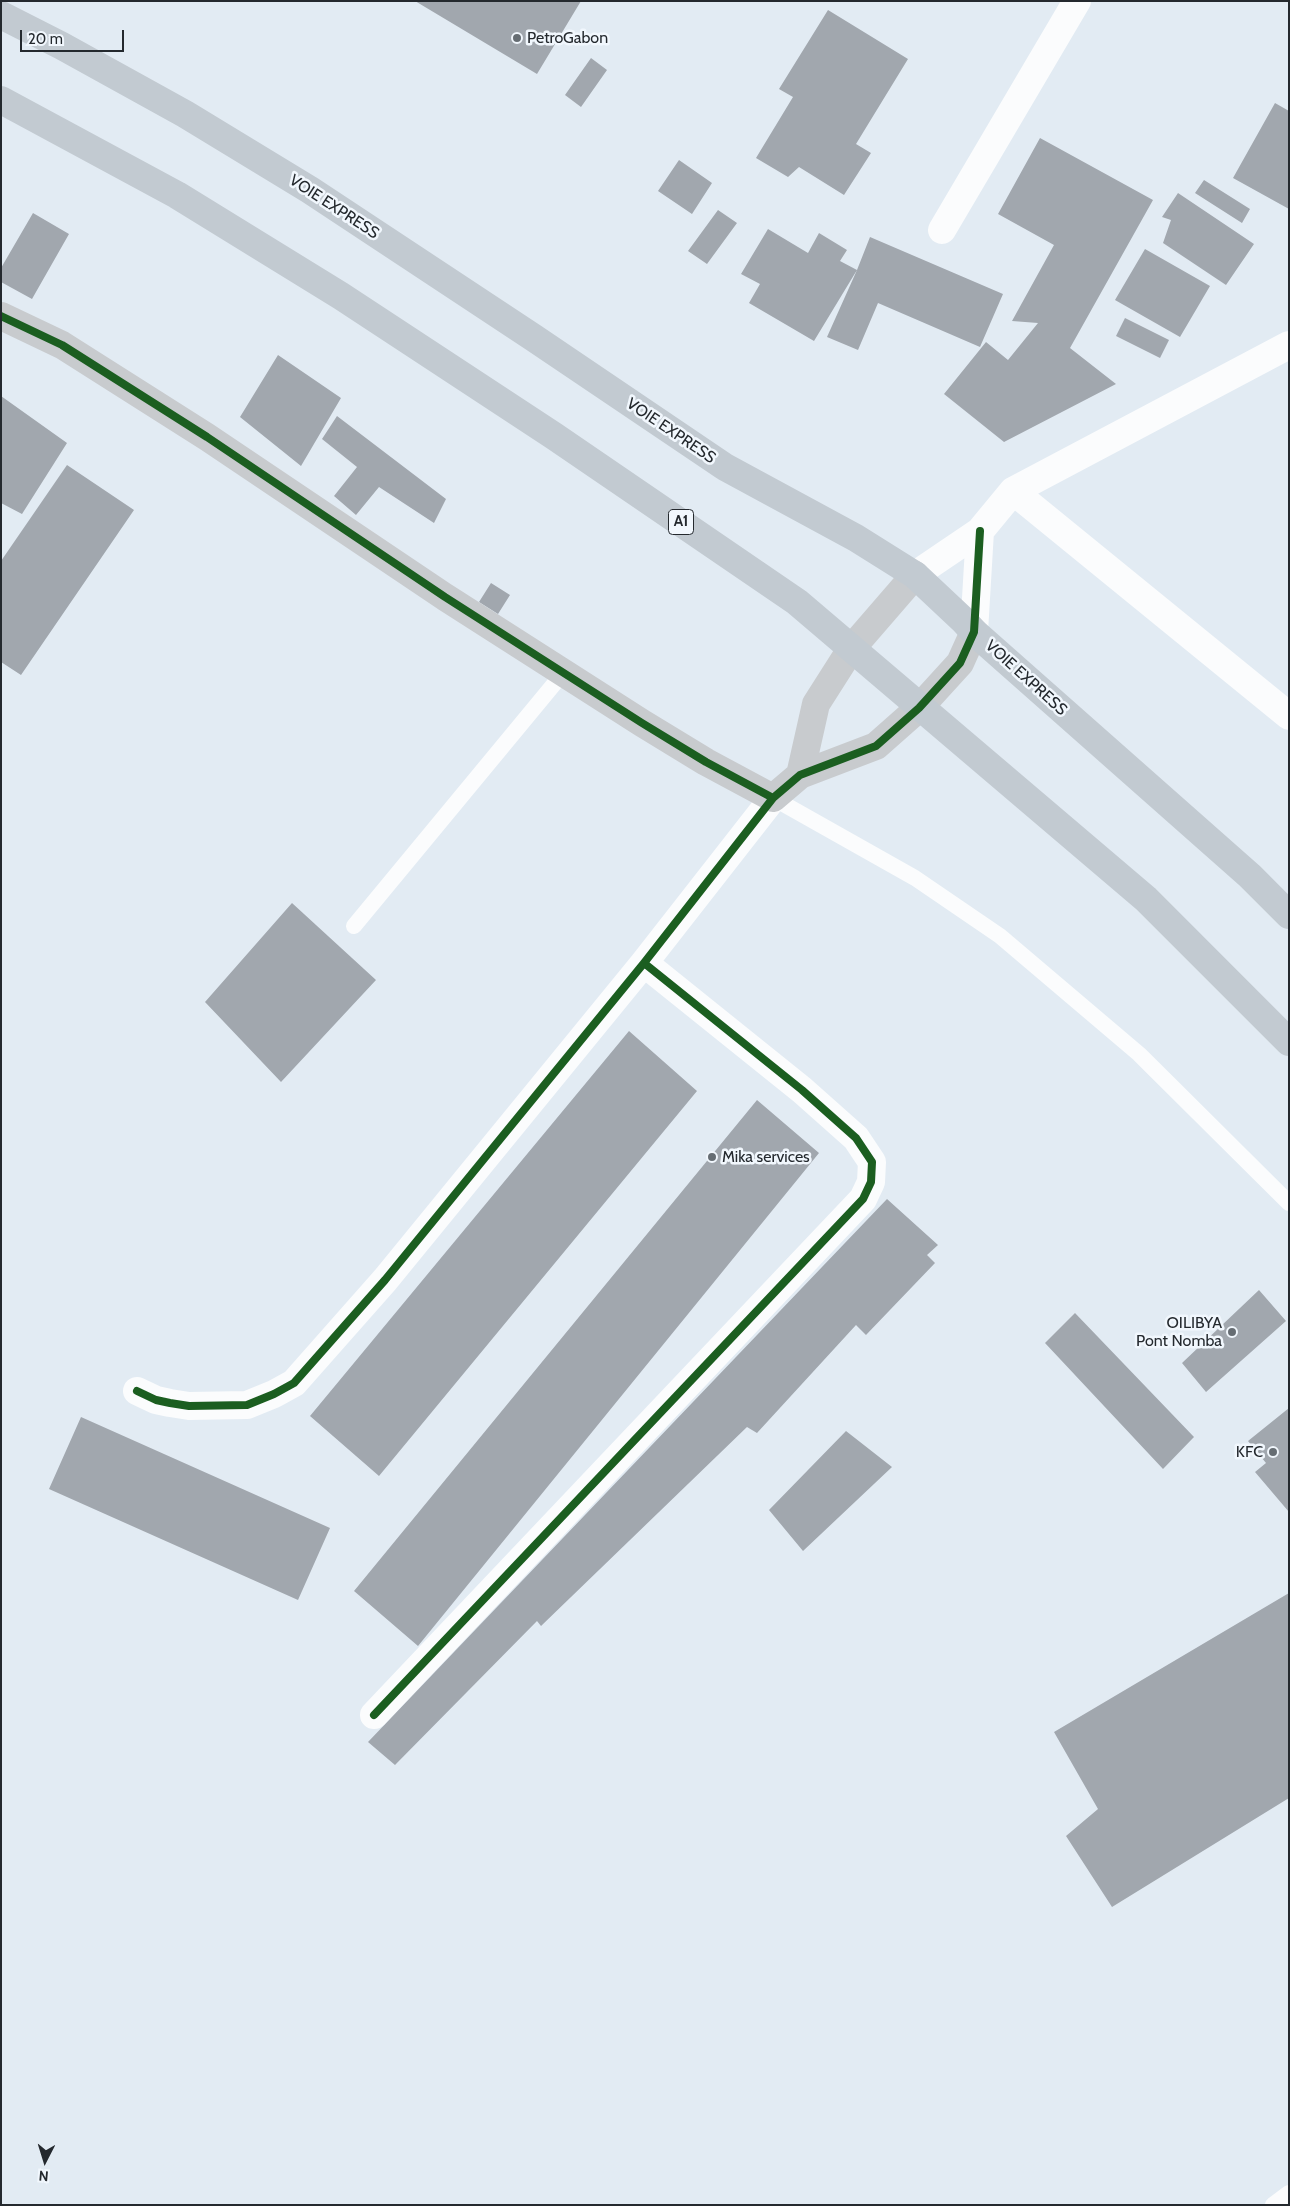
<!DOCTYPE html>
<style>
body{margin:0}
#map{position:relative;width:1290px;height:2206px;overflow:hidden;background:#e2ebf3;font-family:Cabin,sans-serif}
canvas{display:block}
.frame{position:absolute;inset:0;border:2px solid #24292e;pointer-events:none}
.north{position:absolute;left:20px;top:2136px;width:50px;height:50px;-webkit-text-stroke:4px #f1f7fd;paint-order:stroke;rotate:185deg;font-size:14px;font-weight:700;line-height:20px;text-align:center;color:#24292e}
.north::after{content:'';display:block;margin:auto;width:18px;height:22px;background:#24292e;clip-path:polygon(50% 0,100% 100%,50% 72%,0 100%)}
.scale{position:absolute;left:20px;top:30px;width:104px;height:22px;box-sizing:border-box;border:2px solid #24292e;border-top:0;padding-left:6px;font-size:15px;line-height:18px;white-space:nowrap;color:#24292e;-webkit-text-stroke:4px #f1f7fd;paint-order:stroke}
</style>
<div id="map">
<canvas width="1290" height="2206"></canvas>
<div class="frame"></div>
<div class="north">N</div>
<div class="scale">20 m</div>
</div>
<script>
const g = document.querySelector('canvas').getContext('2d');
g.lineJoin = 'round';
function paint(path, color) {
  g.fillStyle = color;
  g.fill(path, 'evenodd');
}
function shape(rows) {
  const path = new Path2D();
  for (const r of rows) {
    path.moveTo(r[0], r[1]);
    for (let i = 2; i < r.length; i += 2) path.lineTo(r[i], r[i + 1]);
  }
  return path;
}
function trace(path, color, width, dash) {
  g.strokeStyle = color;
  g.lineWidth = width;
  g.lineCap = dash ? 'butt' : 'round';
  g.setLineDash(dash || []);
  g.stroke(path);
}
function drawText(font, color, halo, rows, align = 'center') {
  g.font = font + ' Cabin,sans-serif';
  g.lineWidth = 5;
  g.setLineDash([]);
  g.textBaseline = 'middle';
  g.strokeStyle = halo;
  g.fillStyle = color;
  for (const [text, x, y, turn = 0] of rows) {
    g.save();
    g.translate(x, y);
    g.rotate((+turn || 0) * Math.PI / 180);
    g.textAlign = isNaN(turn) ? turn : align;
    if (halo) g.strokeText(text, 0, 0);
    g.fillText(text, 0, 0);
    g.restore();
  }
}
paint(shape([
 [415,1,581,1,537,74],
 [828,10,908,59,856,144,871,153,844,195,799,167,788,177,756,158,793,97,779,89],
 [591,58,607,70,581,107,565,95],
 [1275,103,1289,111,1289,209,1233,178],
 [1040,138,1153,200,1070,348,1116,384,1004,442,944,394,986,342,1008,360,1038,323,1012,321,1054,245,998,214],
 [679,160,712,183,692,214,658,191],
 [1204,180,1250,209,1242,223,1195,193],
 [1178,193,1254,244,1226,285,1163,243,1171,220,1162,217],
 [718,210,737,223,707,264,688,251],
 [33,213,69,234,32,299,1,282,1,268],
 [768,229,808,253,819,233,847,250,840,261,857,270,870,237,1003,294,980,347,878,303,858,350,827,337,857,270,814,341,749,303,760,284,741,274],
 [1145,249,1210,286,1180,337,1115,300],
 [1125,318,1169,340,1160,358,1116,336],
 [278,355,341,398,301,466,240,417],
 [1,396,67,443,22,514,1,503],
 [337,416,446,499,434,523,379,487,356,515,334,496,357,467,322,439],
 [67,465,134,510,21,675,1,662,1,561],
 [491,583,510,595,498,614,479,602],
 [292,903,376,980,281,1082,205,1002],
 [629,1031,697,1091,379,1476,310,1416],
 [757,1100,819,1153,418,1646,354,1591],
 [887,1199,938,1245,927,1255,935,1263,866,1335,856,1325,757,1433,747,1427,541,1626,537,1621,395,1765,368,1742],
 [1259,1290,1286,1321,1206,1392,1182,1363],
 [1075,1313,1194,1437,1163,1469,1045,1343],
 [1289,1408,1289,1512,1255,1472,1266,1463,1248,1441],
 [81,1417,330,1528,298,1600,49,1489],
 [846,1431,892,1467,803,1551,769,1510],
 [1289,1593,1289,1798,1112,1907,1066,1836,1098,1809,1054,1732]
]), '#a1a7ae');
trace(shape([
 [773,798,915,878,1000,936,1139,1054,1289,1203],
 [354,926,564,672],
 [1273,2205,1289,2193]
]), '#fbfcfd', 16);
trace(shape([
 [942,230,1077,1],
 [1013,491,1289,716],
 [915,575,980,531,1013,491,1289,345],
 [974,632,980,531],
 [137,1391,156,1400,170,1403,189,1406,247,1405,274,1394,294,1383,385,1280,644,963,773,798],
 [374,1715,863,1199,871,1182,872,1162,856,1138,802,1090,644,963]
]), '#fbfcfd', 28);
trace(shape([
 [1,316,62,345,207,437,445,597,642,723,706,762,773,798,800,775,876,746,919,708,960,663,974,632],
 [800,775,816,704,851,649,915,575]
]), '#c8cbce', 28);
trace(shape([
 [1,15,62,46,185,114,310,190,534,338,725,467,856,538,915,575,964,621,974,632,1250,876,1289,915],
 [1,100,177,195,341,296,554,436,797,602,1146,899,1289,1042]
]), '#c2cad1', 28);
trace(shape([
 [1,316,62,345,207,437,445,597,642,723,706,762,773,798],
 [137,1391,156,1400,170,1403,189,1406,247,1405,274,1394,294,1383,385,1280,644,963,773,798,800,775,876,746,919,708,960,663,974,632,980,531],
 [374,1715,863,1199,871,1182,872,1162,856,1138,802,1090,644,963]
]), '#1b5e20', 8);
for (const [x, y, r, color] of [
 [517,38,5,"#666d73"],
 [712,1157,5,"#666d73"],
 [1232,1332,5,"#666d73"],
 [1273,1452,5,"#666d73"]
]) {
  const dot = new Path2D();
  dot.arc(x, y, r, 0, 2 * Math.PI);
  g.fillStyle = color;
  g.fill(dot);
  trace(dot, '#f1f7fd', 2);
}
for (const [x, y, w] of [
 [681,522,25]
]) {
  const box = new Path2D();
  box.roundRect(x - w / 2, y - 12.5, w, 25, 4);
  g.fillStyle = '#f1f7fd';
  g.fill(box);
  trace(box, '#24292e', 1);
}
drawText('bold 15px', '#24292e', null, [
 ["A1",681,522]
]);
drawText('16px', '#24292e', '#f1f7fd', [
 ["PetroGabon",527,38],
 ["Mika services",722,1157],
 ["OILIBYA",1222,1323,"right"],
 ["Pont Nomba",1222,1341,"right"],
 ["KFC",1263,1452,"right"]
], 'left');
drawText('16px', '#24292e', '#f1f7fd', [
 ["VOIE EXPRESS",334,207,33],
 ["VOIE EXPRESS",671,431,34],
 ["VOIE EXPRESS",1026,678,42]
]);
</script>
